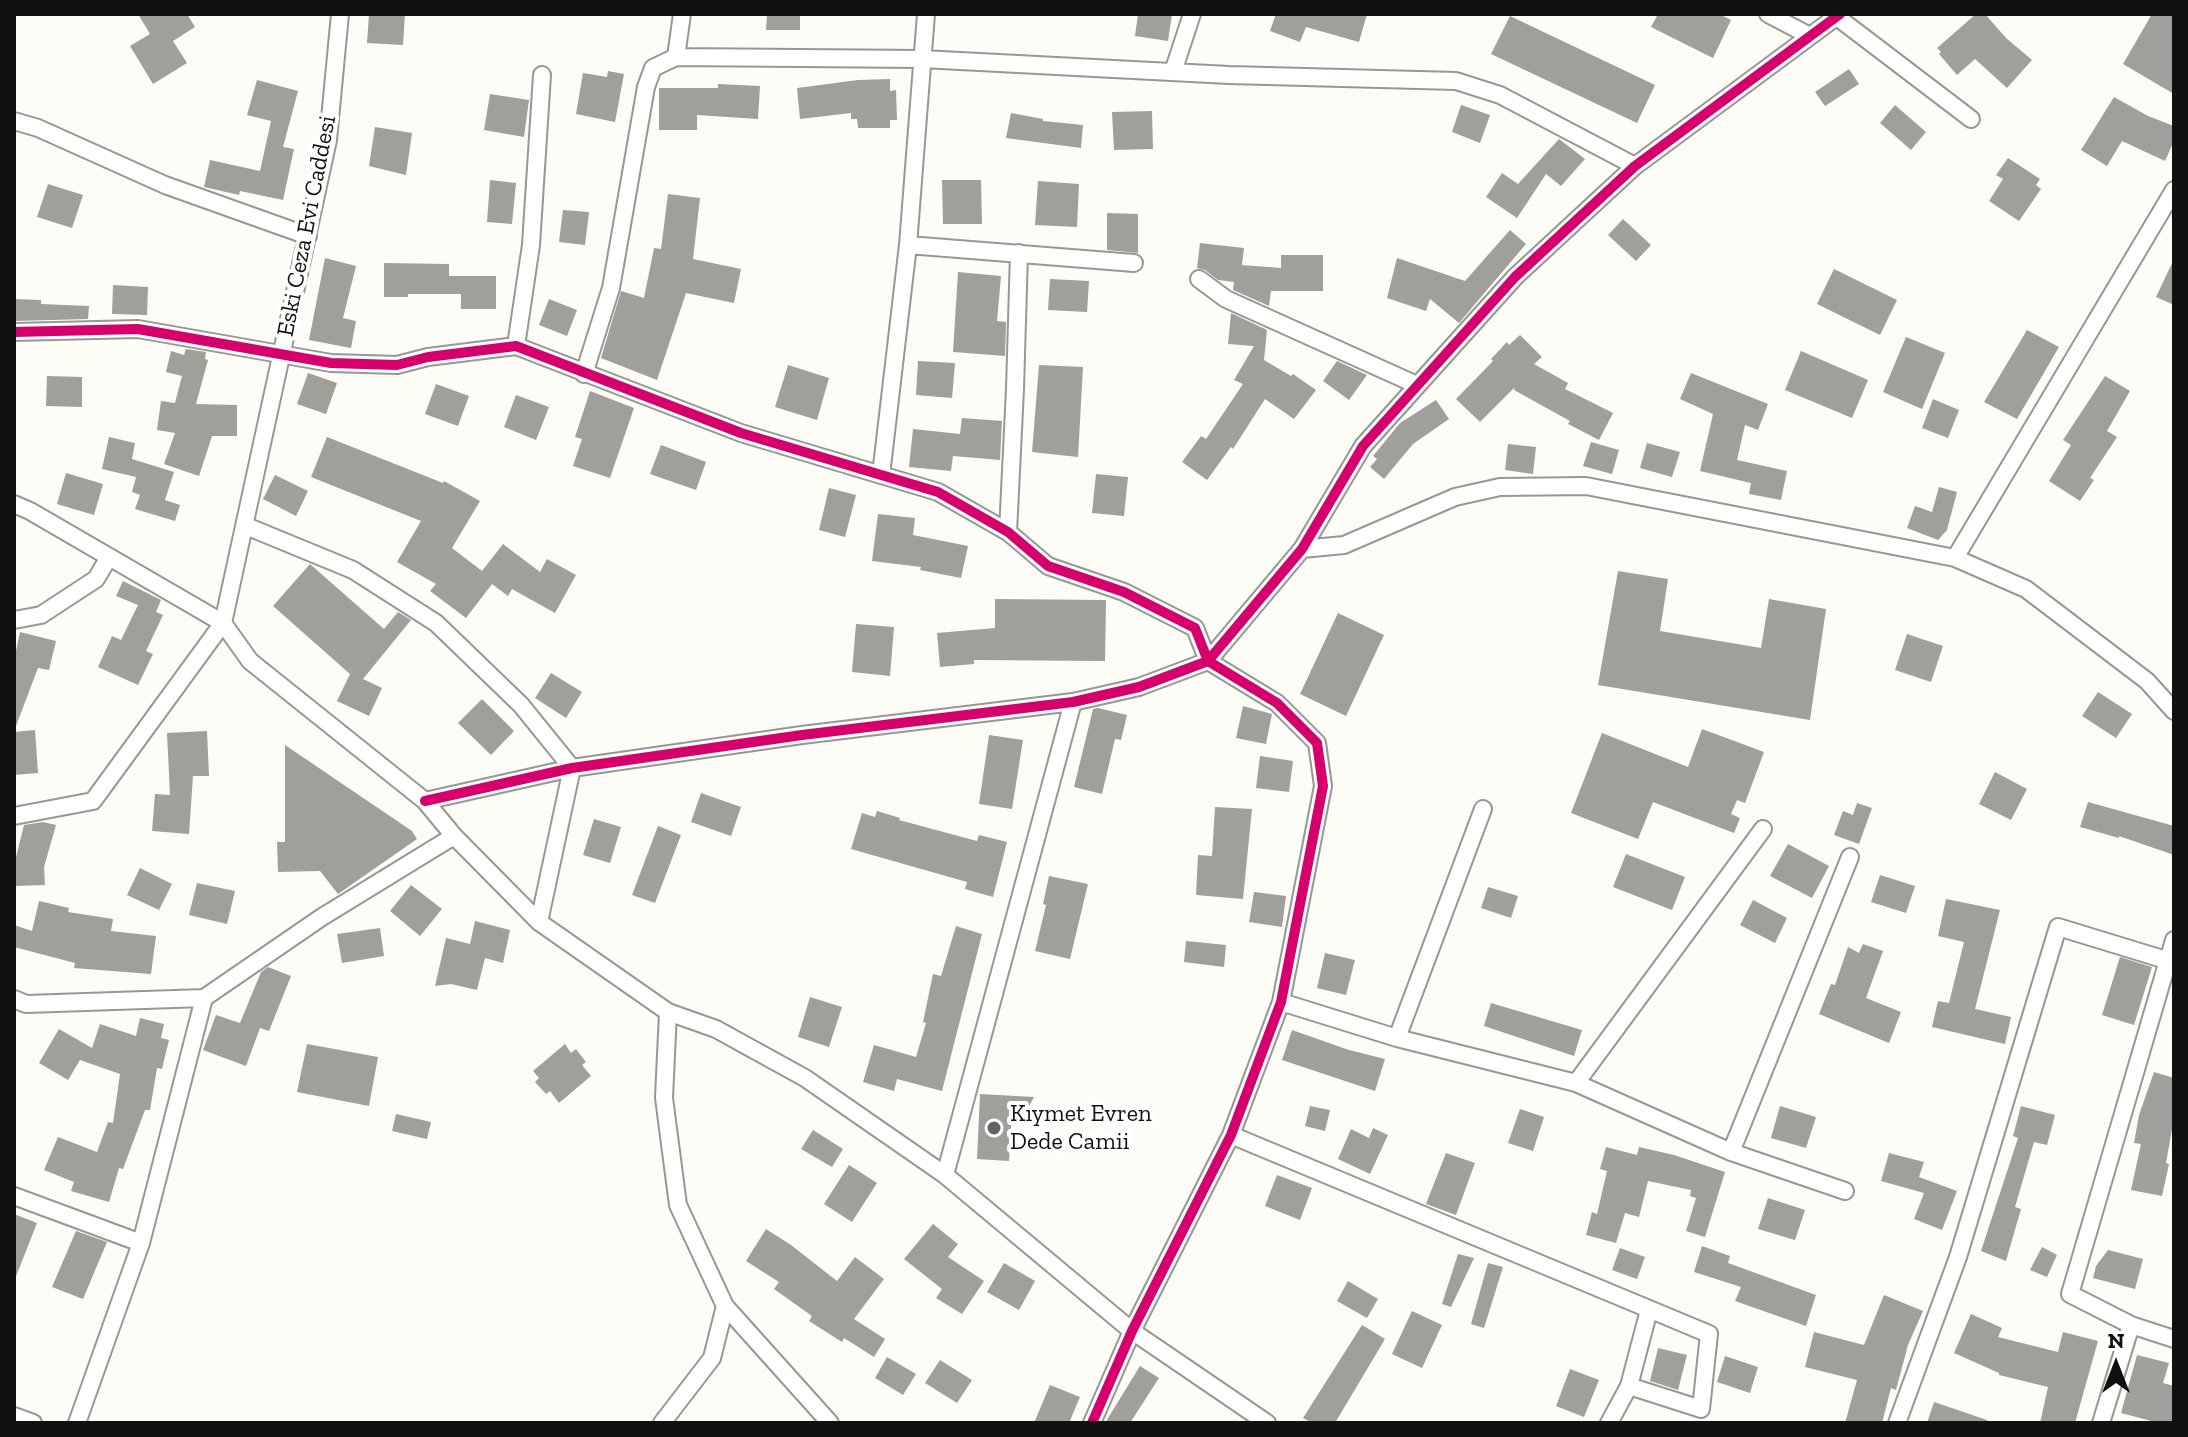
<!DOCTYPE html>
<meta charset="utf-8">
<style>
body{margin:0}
#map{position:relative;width:2188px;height:1437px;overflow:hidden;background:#fdfcf7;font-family:"Zilla Slab",serif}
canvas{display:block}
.frame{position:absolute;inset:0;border:16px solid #111;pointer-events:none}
.north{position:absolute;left:2076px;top:1325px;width:80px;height:80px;-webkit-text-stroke:6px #fff;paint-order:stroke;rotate:0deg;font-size:22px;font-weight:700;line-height:32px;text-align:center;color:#111}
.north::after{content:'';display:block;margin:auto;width:28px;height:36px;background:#111;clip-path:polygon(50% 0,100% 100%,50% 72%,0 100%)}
</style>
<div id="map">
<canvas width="2188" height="1437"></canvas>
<div class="frame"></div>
<div class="north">N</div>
</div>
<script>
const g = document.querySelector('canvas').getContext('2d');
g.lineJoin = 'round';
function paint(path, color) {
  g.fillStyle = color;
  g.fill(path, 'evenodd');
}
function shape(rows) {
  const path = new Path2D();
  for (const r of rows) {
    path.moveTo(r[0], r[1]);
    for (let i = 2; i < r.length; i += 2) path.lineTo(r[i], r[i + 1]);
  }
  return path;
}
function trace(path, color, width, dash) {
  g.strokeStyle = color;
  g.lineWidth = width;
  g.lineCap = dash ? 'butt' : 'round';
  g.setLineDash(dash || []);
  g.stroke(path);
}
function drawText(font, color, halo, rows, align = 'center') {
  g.font = font + ' "Zilla Slab",serif';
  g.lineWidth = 8;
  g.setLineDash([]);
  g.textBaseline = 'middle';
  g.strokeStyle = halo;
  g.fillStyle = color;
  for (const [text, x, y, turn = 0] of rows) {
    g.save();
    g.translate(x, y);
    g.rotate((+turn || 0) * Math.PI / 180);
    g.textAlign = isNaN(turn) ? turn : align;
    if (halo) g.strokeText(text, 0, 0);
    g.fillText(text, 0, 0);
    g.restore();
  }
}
paint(shape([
 [138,14,187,14,195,27,173,41,187,63,153,84,130,46,150,34],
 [369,14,405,14,403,45,367,43],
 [767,14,800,14,800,30,766,30],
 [1138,14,1172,14,1168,41,1135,36],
 [1276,14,1367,14,1359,42,1306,27,1300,42,1270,31],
 [1658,14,1719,14,1731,20,1713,58,1651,27],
 [1976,14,1985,14,2006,38,2032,60,2007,88,1975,59,1957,75,1939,54,1941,52,1937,48],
 [2152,14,2174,14,2174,94,2123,64],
 [1510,16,1655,85,1637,123,1491,54],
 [1849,69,1859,84,1825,106,1815,92],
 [608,71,624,74,615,122,576,114,583,73,607,77],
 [890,79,890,91,896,90,897,120,890,120,890,128,858,128,857,119,851,119,851,113,800,119,797,88,858,80],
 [257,80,298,91,283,147,294,149,283,200,240,191,239,195,204,187,210,160,260,171,271,121,247,115],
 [718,84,760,86,758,119,697,115,697,130,659,130,659,88,718,88],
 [490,94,529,100,524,137,484,130],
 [2114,97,2148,116,2174,126,2174,141,2165,161,2122,141,2107,166,2081,150],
 [1461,105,1490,115,1480,143,1452,132],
 [1895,105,1926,132,1911,150,1880,123],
 [1152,111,1153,149,1114,150,1112,112],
 [1011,113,1043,119,1043,121,1083,125,1081,148,1006,138],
 [375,127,412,133,406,175,369,166],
 [1559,139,1585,159,1561,186,1546,174,1517,218,1486,197,1502,173,1518,184],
 [2008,158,2040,179,2036,185,2041,189,2019,221,1989,201,2003,179,1996,175],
 [490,180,516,183,512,224,487,222],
 [942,180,981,180,982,224,943,224],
 [1038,181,1079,184,1077,227,1035,225],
 [48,184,83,195,72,228,37,217],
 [668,194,700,198,693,259,741,269,734,303,686,293,657,380,601,358,621,291,644,298,654,248,661,249],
 [563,210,589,212,585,245,559,242],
 [1107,213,1138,214,1138,253,1107,250],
 [1623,219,1651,245,1636,261,1608,235],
 [1510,230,1526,244,1459,323,1430,299,1426,311,1387,298,1397,258,1465,281],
 [1200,243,1244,248,1242,265,1281,268,1281,255,1323,255,1323,291,1271,291,1269,306,1233,290,1234,282,1218,280,1205,270,1197,268],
 [325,258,356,266,343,318,356,321,351,348,309,340],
 [2174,259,2174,305,2156,297],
 [384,263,449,264,449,276,496,276,496,309,461,309,461,294,408,294,408,297,384,297],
 [1834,269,1897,300,1880,335,1817,304],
 [958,272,1001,276,997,321,1006,322,1005,356,953,352],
 [1050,279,1089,281,1087,312,1048,310],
 [113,285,148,287,147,315,112,314],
 [14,299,41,300,41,304,89,306,88,319,14,321],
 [549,299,577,310,567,336,539,325],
 [1231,313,1267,330,1264,360,1291,376,1293,374,1316,390,1294,419,1265,399,1233,449,1231,447,1207,480,1182,462,1201,436,1206,439,1243,384,1234,380,1254,346,1228,344],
 [2027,330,2059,347,2017,419,1984,402],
 [1520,335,1542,357,1534,364,1568,383,1565,389,1613,413,1599,440,1568,424,1570,421,1514,390,1515,387,1480,422,1456,399,1493,361,1491,359,1507,342,1509,345],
 [1906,337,1945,353,1922,409,1883,392],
 [186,349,206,352,205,359,208,360,196,404,237,405,237,436,212,436,199,476,164,464,175,433,157,430,161,401,175,403,182,376,166,372,171,351,184,355],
 [1801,351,1868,380,1852,418,1785,390],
 [918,361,955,363,952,398,916,395],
 [1337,361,1367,375,1349,400,1323,381],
 [788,365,829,378,817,420,775,407],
 [1039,365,1083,367,1078,457,1032,452],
 [308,373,337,383,326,414,297,404],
 [1691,373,1768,404,1758,430,1745,425,1737,460,1787,471,1781,500,1749,494,1751,483,1700,471,1713,414,1680,399],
 [47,376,82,377,82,407,46,406],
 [2105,376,2130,391,2107,431,2117,437,2090,478,2094,480,2080,501,2049,481,2071,445,2063,440],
 [436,384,469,396,458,426,425,414],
 [590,391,634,408,610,478,573,466,582,439,575,437],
 [516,395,549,407,536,440,504,427],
 [1933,399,1959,410,1948,438,1922,428],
 [1436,400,1449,419,1413,444,1384,479,1370,467,1377,459,1373,456,1400,423],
 [962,418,1002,421,1000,460,953,456,951,471,909,467,913,429,960,434],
 [109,437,135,443,132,459,174,472,165,500,180,505,175,521,135,509,140,495,132,492,136,477,102,469],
 [327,437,443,483,444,481,480,501,452,548,482,571,503,544,540,572,547,559,576,575,555,613,512,589,508,596,492,584,466,618,430,591,436,584,397,562,421,521,311,477],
 [1591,442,1619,450,1612,474,1583,466],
 [1647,443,1680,452,1672,477,1640,468],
 [1508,444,1536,447,1533,474,1505,470],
 [661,445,706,462,696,490,650,474],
 [66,473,103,484,94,515,57,504],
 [1096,474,1128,477,1124,516,1092,513],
 [275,475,308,491,296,516,263,499],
 [1939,487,1957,492,1947,530,1938,540,1907,528,1915,506,1932,512],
 [829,488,856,495,845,537,819,530],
 [878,514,915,518,913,535,968,546,961,578,920,570,921,567,872,561],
 [310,564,384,629,398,612,411,620,363,679,382,688,369,716,337,701,350,674,273,606],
 [1618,571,1668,579,1660,631,1761,648,1769,599,1826,609,1810,720,1598,685],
 [123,581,161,600,156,612,163,615,146,651,153,654,138,685,98,667,112,636,121,640,138,605,116,596],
 [995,599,1106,600,1105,661,974,660,974,664,940,667,937,633,995,628],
 [1338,613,1384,635,1346,716,1300,694],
 [856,624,894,627,890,676,852,672],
 [20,632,56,641,49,670,38,668,16,726,14,660],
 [1907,634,1943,646,1931,682,1895,670],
 [551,673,582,692,566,718,535,698],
 [2098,692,2132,714,2116,738,2082,716],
 [482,699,514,731,491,755,458,723],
 [1243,706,1272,714,1266,744,1236,738],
 [1098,708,1127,715,1121,740,1115,739,1102,794,1074,787,1093,709],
 [1702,729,1764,752,1745,803,1737,800,1731,814,1740,818,1734,833,1653,802,1638,839,1571,813,1602,733,1688,767],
 [35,730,38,773,14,775,14,732],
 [207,731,209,776,193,776,189,834,152,831,155,794,170,795,167,733],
 [989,735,1023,740,1012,809,979,804],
 [285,745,412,831,417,839,338,894,320,871,278,872,277,842,285,842],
 [1260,756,1293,761,1289,792,1256,788],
 [1995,772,2027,789,2011,820,1979,804],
 [701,793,741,807,731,836,691,822],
 [2088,802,2174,826,2174,855,2119,836,2119,838,2080,827],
 [1857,803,1872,808,1859,844,1834,835,1843,811,1853,815],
 [1215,807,1252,809,1243,899,1196,895,1198,855,1212,856],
 [877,811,900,818,899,820,977,841,979,835,1007,842,993,897,965,889,967,882,851,849,862,813,875,817],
 [594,819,621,827,610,863,583,855],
 [43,822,56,825,44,867,45,885,16,886,15,861,24,825],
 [658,826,681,835,655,903,632,895],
 [1788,844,1829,866,1812,898,1770,876],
 [1626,854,1685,877,1672,910,1613,887],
 [140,868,172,884,159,910,127,895],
 [1880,875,1915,886,1906,913,1871,902],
 [1049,876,1088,884,1070,959,1035,951,1046,905,1043,904],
 [197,883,235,891,227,924,189,915],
 [411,885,442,909,420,936,390,911],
 [1488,887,1518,896,1511,918,1481,908],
 [1254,892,1286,896,1282,927,1249,922],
 [1946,899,2000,910,1975,1009,2011,1017,2005,1044,1932,1027,1938,1001,1949,1003,1964,942,1938,936],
 [1753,900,1787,918,1775,943,1740,925],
 [39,901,69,908,68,912,113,919,111,931,156,936,151,974,74,968,75,963,14,947,14,925,32,931],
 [475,921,510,930,503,963,485,958,477,990,451,984,435,986,446,938,470,944],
 [956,926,982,934,942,1091,897,1079,894,1091,863,1082,874,1045,916,1057,926,1023,923,1022,933,974,941,976],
 [380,928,384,956,342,963,337,934],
 [1186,941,1226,945,1224,967,1184,962],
 [1863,944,1883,951,1866,998,1901,1012,1889,1043,1819,1014,1831,984,1835,985,1848,947,1859,953],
 [1325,953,1355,960,1346,995,1317,988],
 [2120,957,2152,967,2134,1025,2102,1015],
 [268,967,291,976,269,1031,260,1028,246,1066,203,1050,216,1015,240,1023,261,972],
 [810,997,842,1007,829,1047,798,1037],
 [1491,1003,1582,1030,1574,1056,1484,1026],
 [140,1018,164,1024,161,1038,169,1040,162,1069,157,1068,150,1110,145,1110,123,1169,119,1168,109,1202,71,1191,74,1182,44,1170,58,1137,97,1152,108,1122,113,1123,120,1074,80,1060,68,1080,39,1063,59,1029,92,1048,100,1024,136,1036],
 [1292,1030,1349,1050,1385,1059,1375,1091,1282,1060],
 [307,1044,378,1057,369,1106,297,1092],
 [565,1044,571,1053,576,1049,586,1062,582,1065,591,1076,559,1103,550,1091,546,1094,535,1082,539,1078,533,1071],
 [2154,1072,2174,1078,2174,1118,2166,1163,2169,1164,2162,1196,2131,1190,2141,1144,2134,1143,2139,1115],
 [980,1094,1034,1097,1025,1114,1012,1108,1009,1161,977,1159],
 [1310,1106,1330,1110,1325,1131,1305,1126],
 [1780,1106,1816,1117,1806,1148,1771,1138],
 [2021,1106,2055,1115,2047,1145,2034,1142,2015,1207,2021,1209,2006,1261,1981,1251,2018,1138,2013,1136],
 [1520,1109,1544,1117,1533,1151,1508,1143],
 [396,1114,431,1122,427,1139,392,1131],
 [1373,1128,1388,1135,1370,1174,1338,1159,1351,1129,1369,1138],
 [813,1130,843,1149,832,1167,801,1149],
 [1606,1147,1637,1155,1639,1147,1674,1155,1725,1172,1705,1237,1686,1231,1696,1198,1690,1196,1691,1190,1648,1181,1639,1217,1625,1213,1616,1243,1586,1235,1592,1212,1597,1214,1607,1171,1600,1169],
 [1446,1153,1475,1163,1456,1215,1426,1204],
 [1889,1153,1924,1162,1919,1177,1957,1191,1942,1230,1914,1219,1924,1193,1881,1181],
 [849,1165,877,1183,852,1222,824,1204],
 [1277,1175,1312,1188,1300,1220,1265,1206],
 [1768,1198,1805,1210,1795,1240,1758,1229],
 [14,1214,37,1223,15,1279,14,1279],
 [933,1224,958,1244,948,1257,984,1281,962,1314,936,1298,942,1289,904,1259],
 [766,1229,791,1245,837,1281,855,1257,884,1279,854,1319,885,1339,874,1357,844,1338,842,1342,809,1321,812,1316,774,1289,779,1282,746,1261],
 [76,1231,107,1242,83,1299,52,1287],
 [1702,1246,1730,1256,1728,1263,1816,1295,1806,1326,1735,1301,1741,1287,1694,1272],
 [2042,1247,2057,1255,2047,1277,2030,1270],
 [1620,1248,1645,1257,1637,1279,1612,1270],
 [2108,1250,2143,1259,2135,1289,2093,1278,2096,1266],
 [1458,1254,1474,1258,1451,1307,1442,1304],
 [1004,1263,1035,1281,1019,1310,987,1292],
 [1488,1263,1503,1267,1484,1328,1471,1324],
 [1348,1281,1378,1299,1367,1318,1337,1301],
 [1884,1295,1923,1311,1908,1345,1896,1390,1891,1388,1882,1423,1845,1423,1857,1380,1805,1367,1814,1332,1864,1345],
 [1412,1311,1442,1325,1422,1368,1392,1354],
 [1971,1314,2002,1328,1998,1337,2058,1352,2063,1332,2098,1341,2075,1423,2040,1423,2048,1387,1999,1375,1999,1373,1954,1353],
 [1362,1325,1385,1339,1335,1423,1312,1423,1303,1418],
 [1658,1348,1687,1355,1678,1390,1650,1381],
 [2137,1355,2169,1363,2163,1383,2174,1386,2174,1423,2159,1423,2121,1413],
 [1725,1356,1758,1367,1750,1393,1717,1382],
 [887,1357,916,1374,903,1395,875,1378],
 [940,1360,972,1380,957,1403,925,1383],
 [1140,1366,1159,1378,1130,1423,1105,1423],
 [1570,1369,1599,1380,1584,1417,1556,1406],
 [1050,1385,1080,1397,1069,1423,1034,1423],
 [1934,1402,1987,1420,1987,1423,1927,1423]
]), '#a19f9c');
const street = shape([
 [1768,14,1810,36],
 [1837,17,1971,119],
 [676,57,682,14],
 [1173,72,1192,14],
 [14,121,38,128,165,185,308,236],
 [908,245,1134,263],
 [1199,279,1226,299,1417,385],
 [14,332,138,329,331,363,397,365,428,357,516,346,741,433,938,492,1008,532,1048,566,1124,592,1195,628,1208,661,1277,703,1317,743,1323,786,1281,1002,1231,1135,1132,1331,1092,1423],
 [516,346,531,245,542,75],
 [584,374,611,288,646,87,653,68,676,57,922,59,1229,75,1456,81,1500,95,1635,166],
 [881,475,908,245,926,14],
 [14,504,30,511,223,623,250,661,425,801,454,836,539,922,668,1012,716,1029,805,1078,945,1175,1132,1331,1267,1423],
 [246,526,353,570,436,623,521,705,572,768,539,922],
 [1008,532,1015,389,1019,253],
 [1302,549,1344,545,1455,497,1500,487,1586,486,1955,558,2026,589,2147,681,2174,711],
 [1955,558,2174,190],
 [14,620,41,615,96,579,109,557],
 [425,801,572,768,802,735,1073,702,1139,687,1208,661,1302,549,1363,446,1515,277,1635,166,1840,14],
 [14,816,93,801,223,623,328,140,340,14],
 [2174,940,2070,1294,2131,1325,2174,1339],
 [14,999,26,1004,204,998,322,917,454,836],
 [1281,1002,1397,1038,1576,1083,1731,1152,1845,1191],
 [668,1012,664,1098,678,1205,725,1306,830,1423],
 [1397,1038,1483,809],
 [1576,1083,1763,829],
 [1231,1135,1709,1334,1701,1409,1629,1386],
 [1731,1152,1850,857],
 [945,1175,1073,702],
 [14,1196,141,1243],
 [14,1416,33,1423],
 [77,1423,141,1243,204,998],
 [662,1423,712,1358,725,1306],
 [1609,1423,1629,1386,1649,1310],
 [1897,1423,1958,1257,2058,927,2166,960],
 [2101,1423,2131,1325]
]);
trace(street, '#979795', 20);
trace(street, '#fffffe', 16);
trace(shape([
 [14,332,138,329,331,363,397,365,428,357,516,346,741,433,938,492,1008,532,1048,566,1124,592,1195,628,1208,661,1277,703,1317,743,1323,786,1281,1002,1231,1135,1132,1331,1092,1423],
 [425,801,572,768,802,735,1073,702,1139,687,1208,661,1302,549,1363,446,1515,277,1635,166,1840,14]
]), '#d6006c', 10);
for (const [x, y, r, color] of [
 [994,1128,8,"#646362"]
]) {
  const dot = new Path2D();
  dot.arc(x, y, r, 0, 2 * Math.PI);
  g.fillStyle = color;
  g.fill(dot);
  trace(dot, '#fff', 3);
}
drawText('24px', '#111', '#fff', [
 ["Eski Ceza Evi Caddesi",307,226,-79]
]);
drawText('24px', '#111', '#fff', [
 ["Kıymet Evren",1010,1114],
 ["Dede Camii",1010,1142]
], 'left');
</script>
